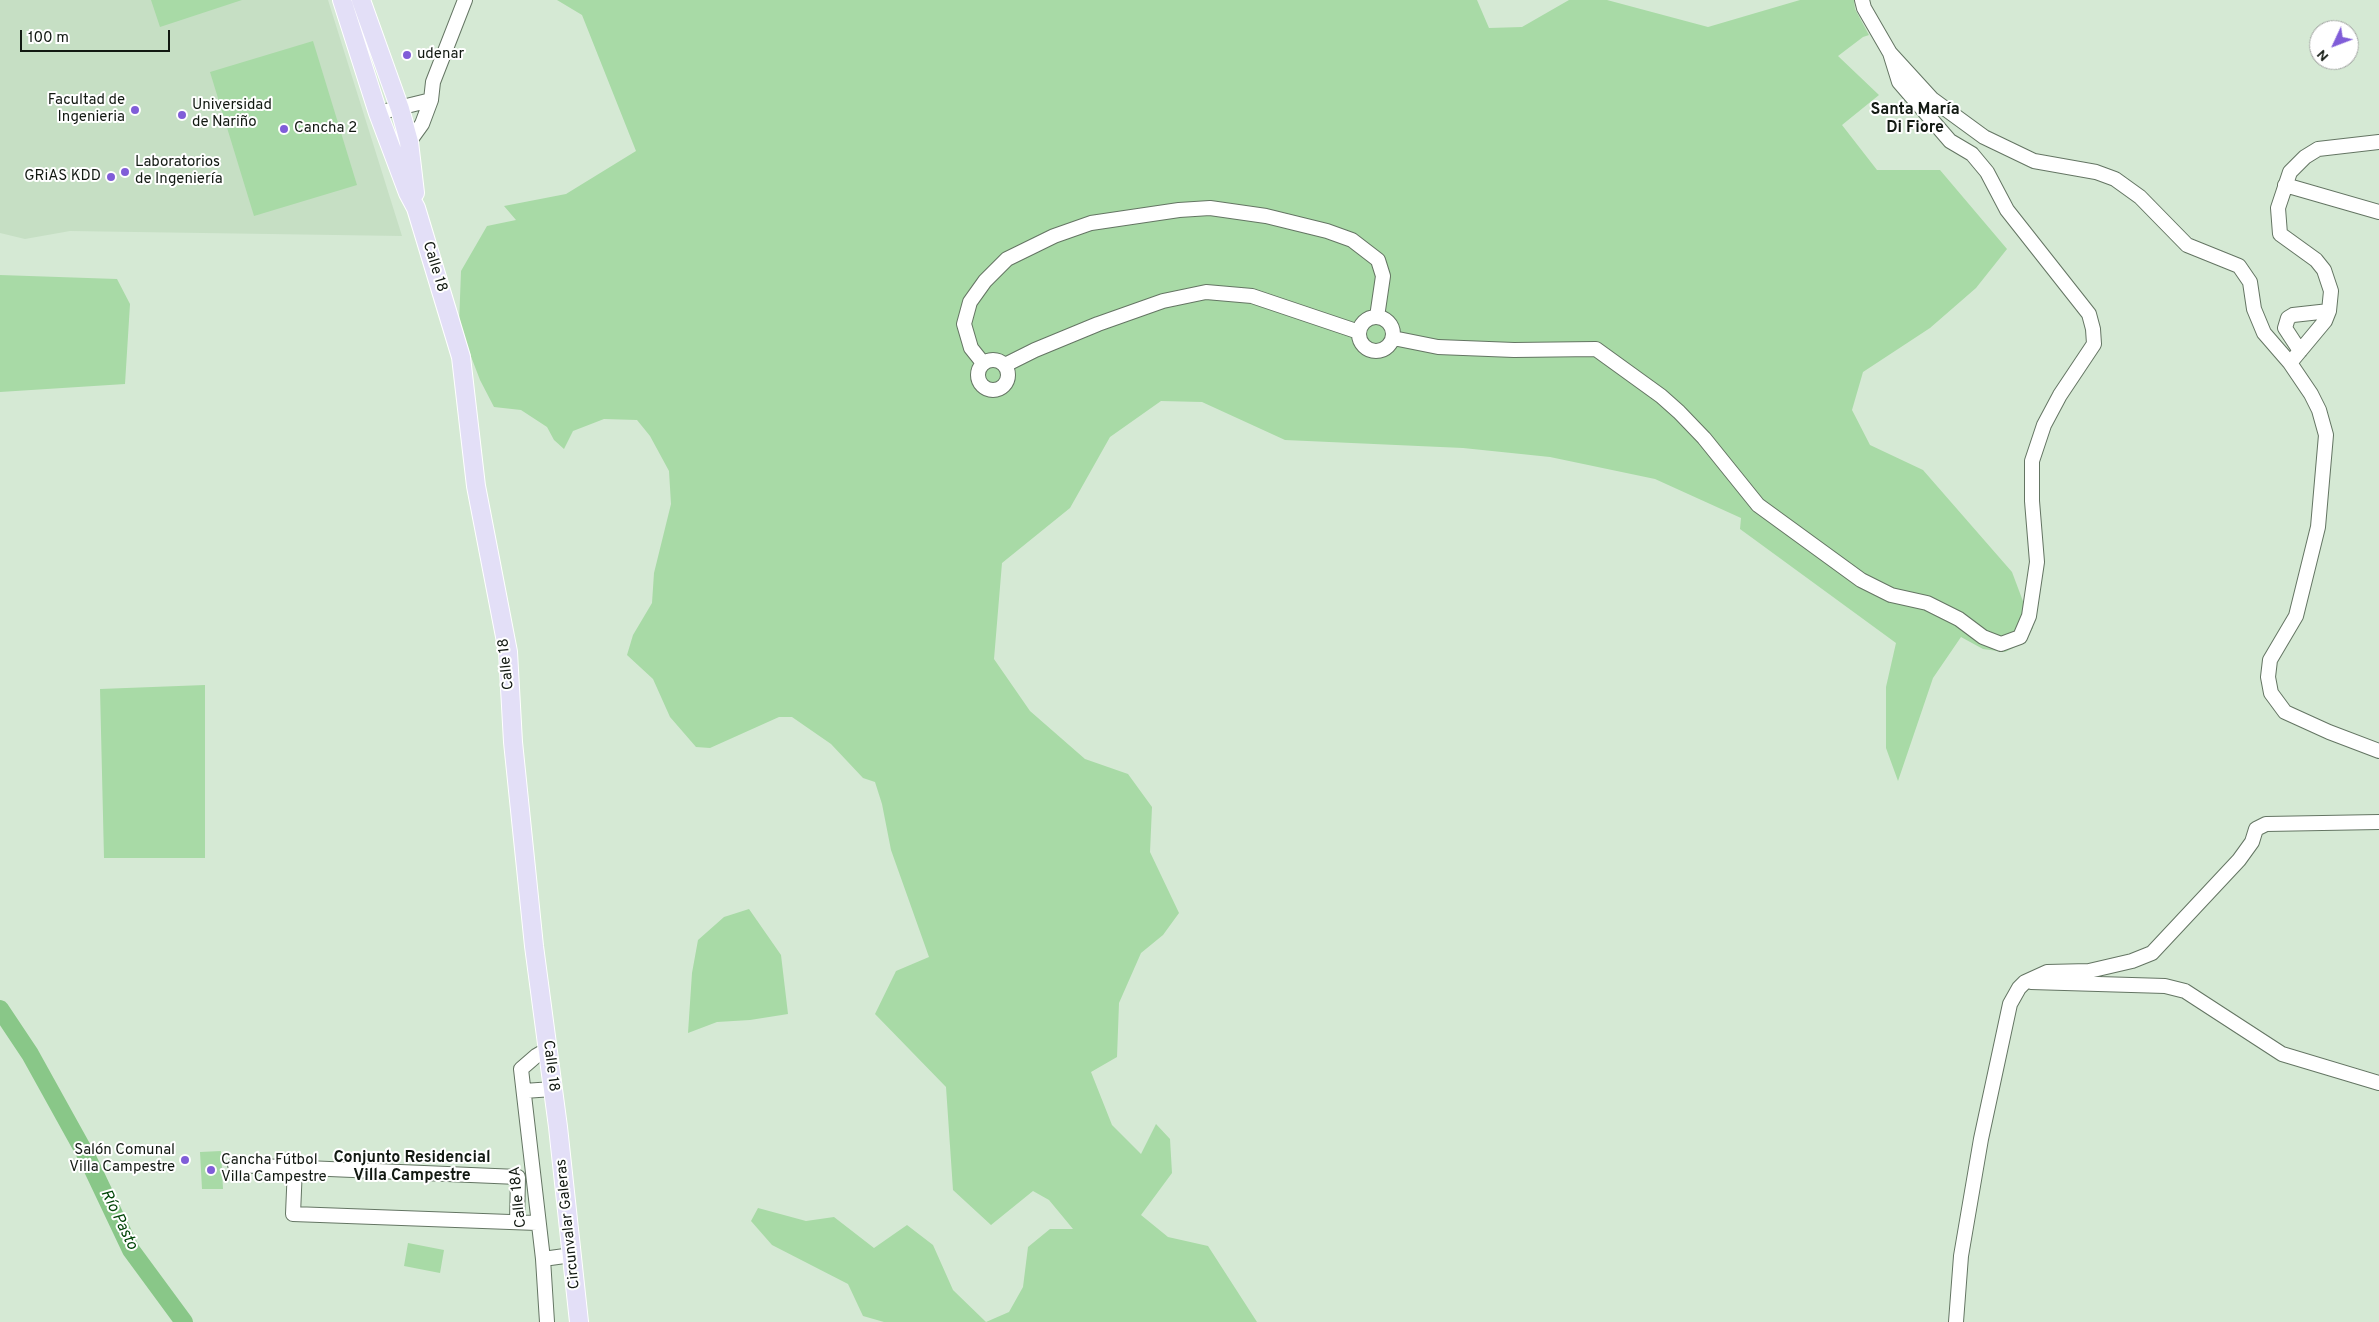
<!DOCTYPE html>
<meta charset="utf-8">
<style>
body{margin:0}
#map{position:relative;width:2379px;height:1322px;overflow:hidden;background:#d5e9d4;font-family:Overpass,sans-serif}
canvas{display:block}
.north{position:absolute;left:2309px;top:20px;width:50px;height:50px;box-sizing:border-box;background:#fff;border:1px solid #a0a3a0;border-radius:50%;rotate:227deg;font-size:14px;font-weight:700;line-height:20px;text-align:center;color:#121912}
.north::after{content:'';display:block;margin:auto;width:18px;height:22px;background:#805dd8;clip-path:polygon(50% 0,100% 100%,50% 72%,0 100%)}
.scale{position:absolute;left:20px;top:30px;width:150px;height:22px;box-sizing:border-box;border:2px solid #121912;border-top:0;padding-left:6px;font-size:15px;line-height:18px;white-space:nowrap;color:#121912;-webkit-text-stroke:4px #fff;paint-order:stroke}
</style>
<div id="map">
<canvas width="2379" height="1322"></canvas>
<div class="north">N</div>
<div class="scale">100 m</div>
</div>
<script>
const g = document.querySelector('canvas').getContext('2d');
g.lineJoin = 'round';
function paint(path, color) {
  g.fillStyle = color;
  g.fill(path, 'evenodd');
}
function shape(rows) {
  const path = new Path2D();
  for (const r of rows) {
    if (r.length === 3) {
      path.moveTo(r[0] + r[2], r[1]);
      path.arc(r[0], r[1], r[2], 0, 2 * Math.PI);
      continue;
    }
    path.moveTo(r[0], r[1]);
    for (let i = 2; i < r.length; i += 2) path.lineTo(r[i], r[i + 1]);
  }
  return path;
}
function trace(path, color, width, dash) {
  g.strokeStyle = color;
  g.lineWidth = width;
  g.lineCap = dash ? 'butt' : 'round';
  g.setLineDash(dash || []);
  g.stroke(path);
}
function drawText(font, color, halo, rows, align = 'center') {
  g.font = font + ' Overpass,sans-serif';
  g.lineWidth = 4;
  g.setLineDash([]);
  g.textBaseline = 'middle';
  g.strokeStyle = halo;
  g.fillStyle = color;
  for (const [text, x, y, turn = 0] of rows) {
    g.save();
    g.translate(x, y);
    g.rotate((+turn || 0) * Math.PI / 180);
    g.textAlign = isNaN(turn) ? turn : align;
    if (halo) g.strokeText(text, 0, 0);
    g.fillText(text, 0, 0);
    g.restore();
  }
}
paint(shape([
 [0,0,328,0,402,236,70,231,25,239,0,233]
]), '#c6dfc4');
paint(shape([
 [151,0,242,0,160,27],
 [557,0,1477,0,1489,28,1522,27,1569,0,1607,0,1708,27,1800,0,1854,0,1855,9,1869,35,1863,37,1838,56,1879,95,1842,125,1877,170,1940,170,2007,249,1976,288,1930,328,1863,372,1852,410,1870,445,1923,470,2012,572,2033,628,2023,643,2005,652,1983,649,1961,637,1933,678,1898,781,1886,748,1886,687,1896,643,1740,529,1741,518,1655,479,1550,457,1463,448,1285,440,1202,402,1161,401,1110,437,1070,508,1002,563,994,659,1030,711,1085,759,1128,774,1152,807,1150,852,1179,913,1163,935,1141,953,1119,1003,1117,1057,1091,1072,1112,1125,1141,1154,1156,1124,1170,1139,1172,1173,1141,1215,1168,1237,1208,1246,1257,1322,884,1322,863,1316,848,1284,772,1245,751,1221,758,1208,806,1221,834,1217,874,1248,907,1225,933,1245,953,1290,986,1322,1009,1312,1023,1287,1028,1247,1050,1229,1073,1229,1049,1200,1033,1191,991,1225,953,1190,946,1087,875,1014,896,971,929,957,891,850,882,804,875,782,863,778,831,744,792,717,779,717,710,748,696,747,670,717,653,679,627,655,633,635,652,603,654,573,671,504,669,471,650,436,637,420,604,419,573,431,564,449,554,440,547,427,521,410,494,407,480,380,459,325,461,271,487,226,516,220,504,206,566,194,636,151,582,15],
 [313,41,357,185,254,216,210,72],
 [0,275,117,279,130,304,125,384,0,392],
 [205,685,205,858,104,858,100,689],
 [749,909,781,955,788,1014,750,1020,717,1022,688,1033,692,973,698,940,724,917],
 [221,1151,223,1189,202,1189,200,1152],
 [408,1243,444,1250,440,1273,404,1266]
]), '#a8daa6');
trace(shape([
 [0,1009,30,1054,86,1155,131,1250,184,1322]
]), '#89c788', 18);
const minor = shape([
 [1862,0,1864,8,1890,53,1932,99,1984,137,2034,161,2096,172,2115,179,2140,197,2187,245,2239,266,2250,282,2254,309,2264,333,2290,363,2311,394,2319,410,2326,435,2318,527,2296,616,2270,660,2268,677,2271,693,2285,712,2329,732,2379,751],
 [378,113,431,100],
 [402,145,409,142,422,124,431,100,433,82,465,0],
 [2285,185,2379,212],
 [1376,334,17],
 [1393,338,1438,347,1514,350,1596,349,1661,396,1679,412,1704,438,1758,505,1861,580,1891,595,1927,603,1959,619,1983,637,2001,644,2020,637,2029,616,2037,562,2032,501,2032,461,2044,425,2060,395,2094,344,2093,329,2089,314,2007,210,1987,172,1972,154,1950,141,1899,82,1890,53],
 [2300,351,2285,328,2288,318,2293,315,2329,311],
 [993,375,15],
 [983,363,971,348,964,324,970,302,985,281,1007,259,1054,236,1091,223,1179,210,1210,208,1266,216,1327,231,1352,240,1378,260,1383,276,1377,317],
 [2290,363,2325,321,2329,311,2331,291,2324,270,2316,260,2280,234,2278,208,2290,172,2305,157,2318,149,2379,142],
 [1005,365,1035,350,1098,324,1163,301,1206,292,1252,296,1359,332],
 [2031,982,2165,986,2185,991,2282,1054,2379,1083],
 [524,1091,553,1089],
 [235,1165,518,1177,517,1222],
 [295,1167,293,1214,537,1223],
 [543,1259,572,1255],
 [547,1322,543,1259,521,1069,536,1056,548,1049],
 [1956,1322,1961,1256,1981,1139,2010,1004,2019,988,2025,982,2047,972,2089,971,2132,961,2152,953,2239,860,2252,842,2256,829,2266,824,2379,822]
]);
const major = shape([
 [342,0,378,113,408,193,416,208,461,357,476,486,508,652,513,742,534,946,558,1127,579,1322],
 [361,0,400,109,409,142,415,193]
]);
trace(minor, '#647563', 16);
trace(major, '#fff', 20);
trace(minor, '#fff', 14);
trace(major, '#e3dff7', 18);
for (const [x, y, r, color] of [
 [407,55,5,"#805dd8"],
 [135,110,5,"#805dd8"],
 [182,115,5,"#805dd8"],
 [284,129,5,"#805dd8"],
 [125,172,5,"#805dd8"],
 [111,177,5,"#805dd8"],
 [185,1160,5,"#805dd8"],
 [211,1170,5,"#805dd8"]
]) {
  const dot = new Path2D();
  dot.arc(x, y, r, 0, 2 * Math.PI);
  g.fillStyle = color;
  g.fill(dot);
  trace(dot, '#fff', 2);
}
drawText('15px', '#121912', '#fff', [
 ["udenar",417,55],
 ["Facultad de",125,101,"right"],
 ["Ingenieria",125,118,"right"],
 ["Universidad",192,106],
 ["de Nariño",192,123],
 ["Cancha 2",294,129],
 ["Laboratorios",135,163],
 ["de Ingeniería",135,180],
 ["GRiAS KDD",101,177,"right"],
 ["Salón Comunal",175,1151,"right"],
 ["Villa Campestre",175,1168,"right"],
 ["Cancha Fútbol",221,1161],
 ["Villa Campestre",221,1178]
], 'left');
drawText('15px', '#121912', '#fff', [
 ["Calle 18",434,267,73],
 ["Calle 18",507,664,-96],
 ["Calle 18",550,1066,83],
 ["Calle 18A",519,1197,-96],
 ["Circunvalar Galeras",569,1224,-96]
]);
drawText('bold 16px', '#121912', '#fff', [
 ["Santa María",1915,111],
 ["Di Fiore",1915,129],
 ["Conjunto Residencial",412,1159],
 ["Villa Campestre",412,1177]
]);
drawText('italic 16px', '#004507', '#fff', [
 ["Río Pasto",118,1220,64]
]);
</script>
